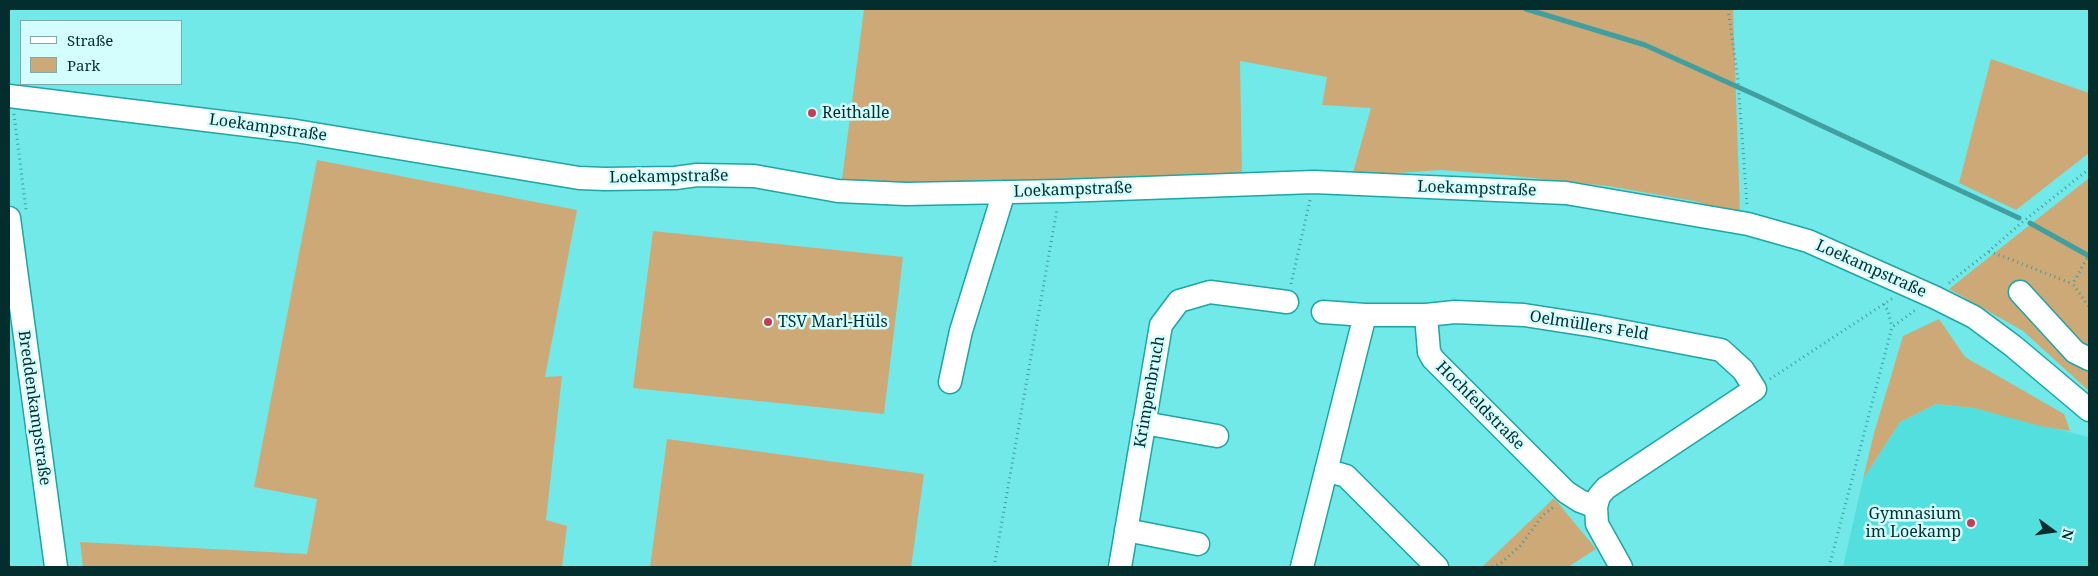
<!DOCTYPE html>
<meta charset="utf-8">
<style>
body{margin:0}
#map{position:relative;width:2098px;height:576px;overflow:hidden;background:#71e9e9;font-family:"Noto Serif",serif}
canvas{display:block}
.frame{position:absolute;inset:0;border:10px solid #042d2d;pointer-events:none}
.legend{position:absolute;left:20px;top:20px;width:162px;height:65px;box-sizing:border-box;background:#d3fefd;border:1px solid #80aaaa;margin:0;padding:6px 9px;list-style:none;font-size:15px;color:#042d2d}
.legend li{display:flex;align-items:center;gap:10px;height:25px}
.legend b{width:25px;border:1px solid #80aaaa}
.north{position:absolute;left:2028px;top:506px;width:50px;height:50px;-webkit-text-stroke:4px #d3fefd;paint-order:stroke;rotate:104deg;font-size:14px;font-weight:700;line-height:20px;text-align:center;color:#042d2d}
.north::after{content:'';display:block;margin:auto;width:18px;height:22px;background:#042d2d;clip-path:polygon(50% 0,100% 100%,50% 72%,0 100%)}
</style>
<div id="map">
<canvas width="2098" height="576"></canvas>
<div class="frame"></div>
<ul class="legend">
<li><b style="height:6px;background:#fff"></b>Straße</li>
<li><b style="height:14px;background:#cda977"></b>Park</li>
</ul>
<div class="north">N</div>
</div>
<script>
const g = document.querySelector('canvas').getContext('2d');
g.lineJoin = 'round';
function paint(path, color) {
  g.fillStyle = color;
  g.fill(path, 'evenodd');
}
function shape(rows) {
  const path = new Path2D();
  for (const r of rows) {
    path.moveTo(r[0], r[1]);
    for (let i = 2; i < r.length; i += 2) path.lineTo(r[i], r[i + 1]);
  }
  return path;
}
function trace(path, color, width, dash) {
  g.strokeStyle = color;
  g.lineWidth = width;
  g.lineCap = dash ? 'butt' : 'round';
  g.setLineDash(dash || []);
  g.stroke(path);
}
function drawText(font, color, halo, rows, align = 'center') {
  g.font = font + ' "Noto Serif",serif';
  g.lineWidth = 5;
  g.setLineDash([]);
  g.textBaseline = 'middle';
  g.strokeStyle = halo;
  g.fillStyle = color;
  for (const [text, x, y, turn = 0] of rows) {
    g.save();
    g.translate(x, y);
    g.rotate((+turn || 0) * Math.PI / 180);
    g.textAlign = isNaN(turn) ? turn : align;
    if (halo) g.strokeText(text, 0, 0);
    g.fillText(text, 0, 0);
    g.restore();
  }
}
paint(shape([
 [1936,404,1974,408,2089,437,2089,567,1843,567,1863,479,1900,422]
]), '#54dfdf');
paint(shape([
 [864,9,1733,9,1740,214,1694,201,1608,186,1505,175,1441,170,1352,176,1371,108,1322,105,1327,77,1240,61,1242,176,907,182,841,187],
 [1991,59,2089,93,2089,153,2016,210,1959,183],
 [317,160,577,210,545,377,562,376,546,520,567,526,562,567,83,567,80,542,307,554,317,499,254,487],
 [2089,178,2089,391,2023,331,1949,289],
 [653,231,903,257,884,414,633,388],
 [1939,319,1965,357,2064,414,2070,431,2040,426,1974,408,1936,404,1900,422,1863,479,1874,433,1903,336],
 [667,439,924,474,911,567,650,567],
 [1554,498,1596,549,1568,567,1482,567]
]), '#cda977');
trace(shape([
 [1526,9,1645,45,1760,97,2019,218],
 [2030,223,2089,256]
]), '#419f9f', 5);
const minor = shape([
 [9,96,296,131,579,178,605,179,675,178,697,175,754,176,838,191,906,194,1062,191,1314,182,1566,193,1748,224,1808,241,1934,297,1974,317,2013,346,2089,410],
 [9,218,56,567],
 [2020,292,2075,352,2089,359],
 [1323,312,1365,315,1426,315,1429,352,1433,359,1566,492,1580,501,1596,507],
 [1426,315,1455,312,1524,315,1595,326,1721,350,1743,370,1755,389,1606,488,1599,496,1596,507,1597,524,1621,567],
 [950,382,961,331,1004,192],
 [1144,423,1217,436],
 [1326,470,1346,476,1437,567],
 [1126,530,1198,544],
 [1120,567,1161,325,1179,301,1210,292,1287,302],
 [1302,567,1365,315]
]);
trace(minor, '#1ba6a7', 25);
trace(shape([
 [1728,9,1738,80,1747,205],
 [14,114,26,210],
 [1989,252,2002,256,2073,284],
 [2089,254,2073,284,2089,307],
 [1949,283,1988,252,2020,224,2089,169],
 [1291,284,1310,200],
 [1884,304,1888,311,1892,327],
 [1770,379,1893,298],
 [994,567,1057,209],
 [1492,567,1501,563,1520,546,1543,515,1555,506],
 [1829,567,1892,327,1917,309]
]), '#449b9b', 3, [1, 4]);
trace(minor, '#fff', 22);
for (const [x, y, r, color] of [
 [812,113,5,"#ca3a53"],
 [768,322,5,"#ca3a53"],
 [1971,523,5,"#ca3a53"]
]) {
  const dot = new Path2D();
  dot.arc(x, y, r, 0, 2 * Math.PI);
  g.fillStyle = color;
  g.fill(dot);
  trace(dot, '#d3fefd', 2);
}
drawText('16px', '#042d2d', '#d3fefd', [
 ["Reithalle",822,113],
 ["TSV Marl-Hüls",778,322],
 ["Gymnasium",1961,514,"right"],
 ["im Loekamp",1961,532,"right"]
], 'left');
drawText('16px', '#042d2d', '#d3fefd', [
 ["Loekampstraße",268,128,8],
 ["Loekampstraße",669,177,-1],
 ["Loekampstraße",1477,189,2],
 ["Loekampstraße",1073,190,-2],
 ["Loekampstraße",1871,269,24],
 ["Oelmüllers Feld",1589,326,9],
 ["Krimpenbruch",1150,392,-80],
 ["Hochfeldstraße",1480,406,45],
 ["Breddenkampstraße",34,408,82]
]);
</script>
